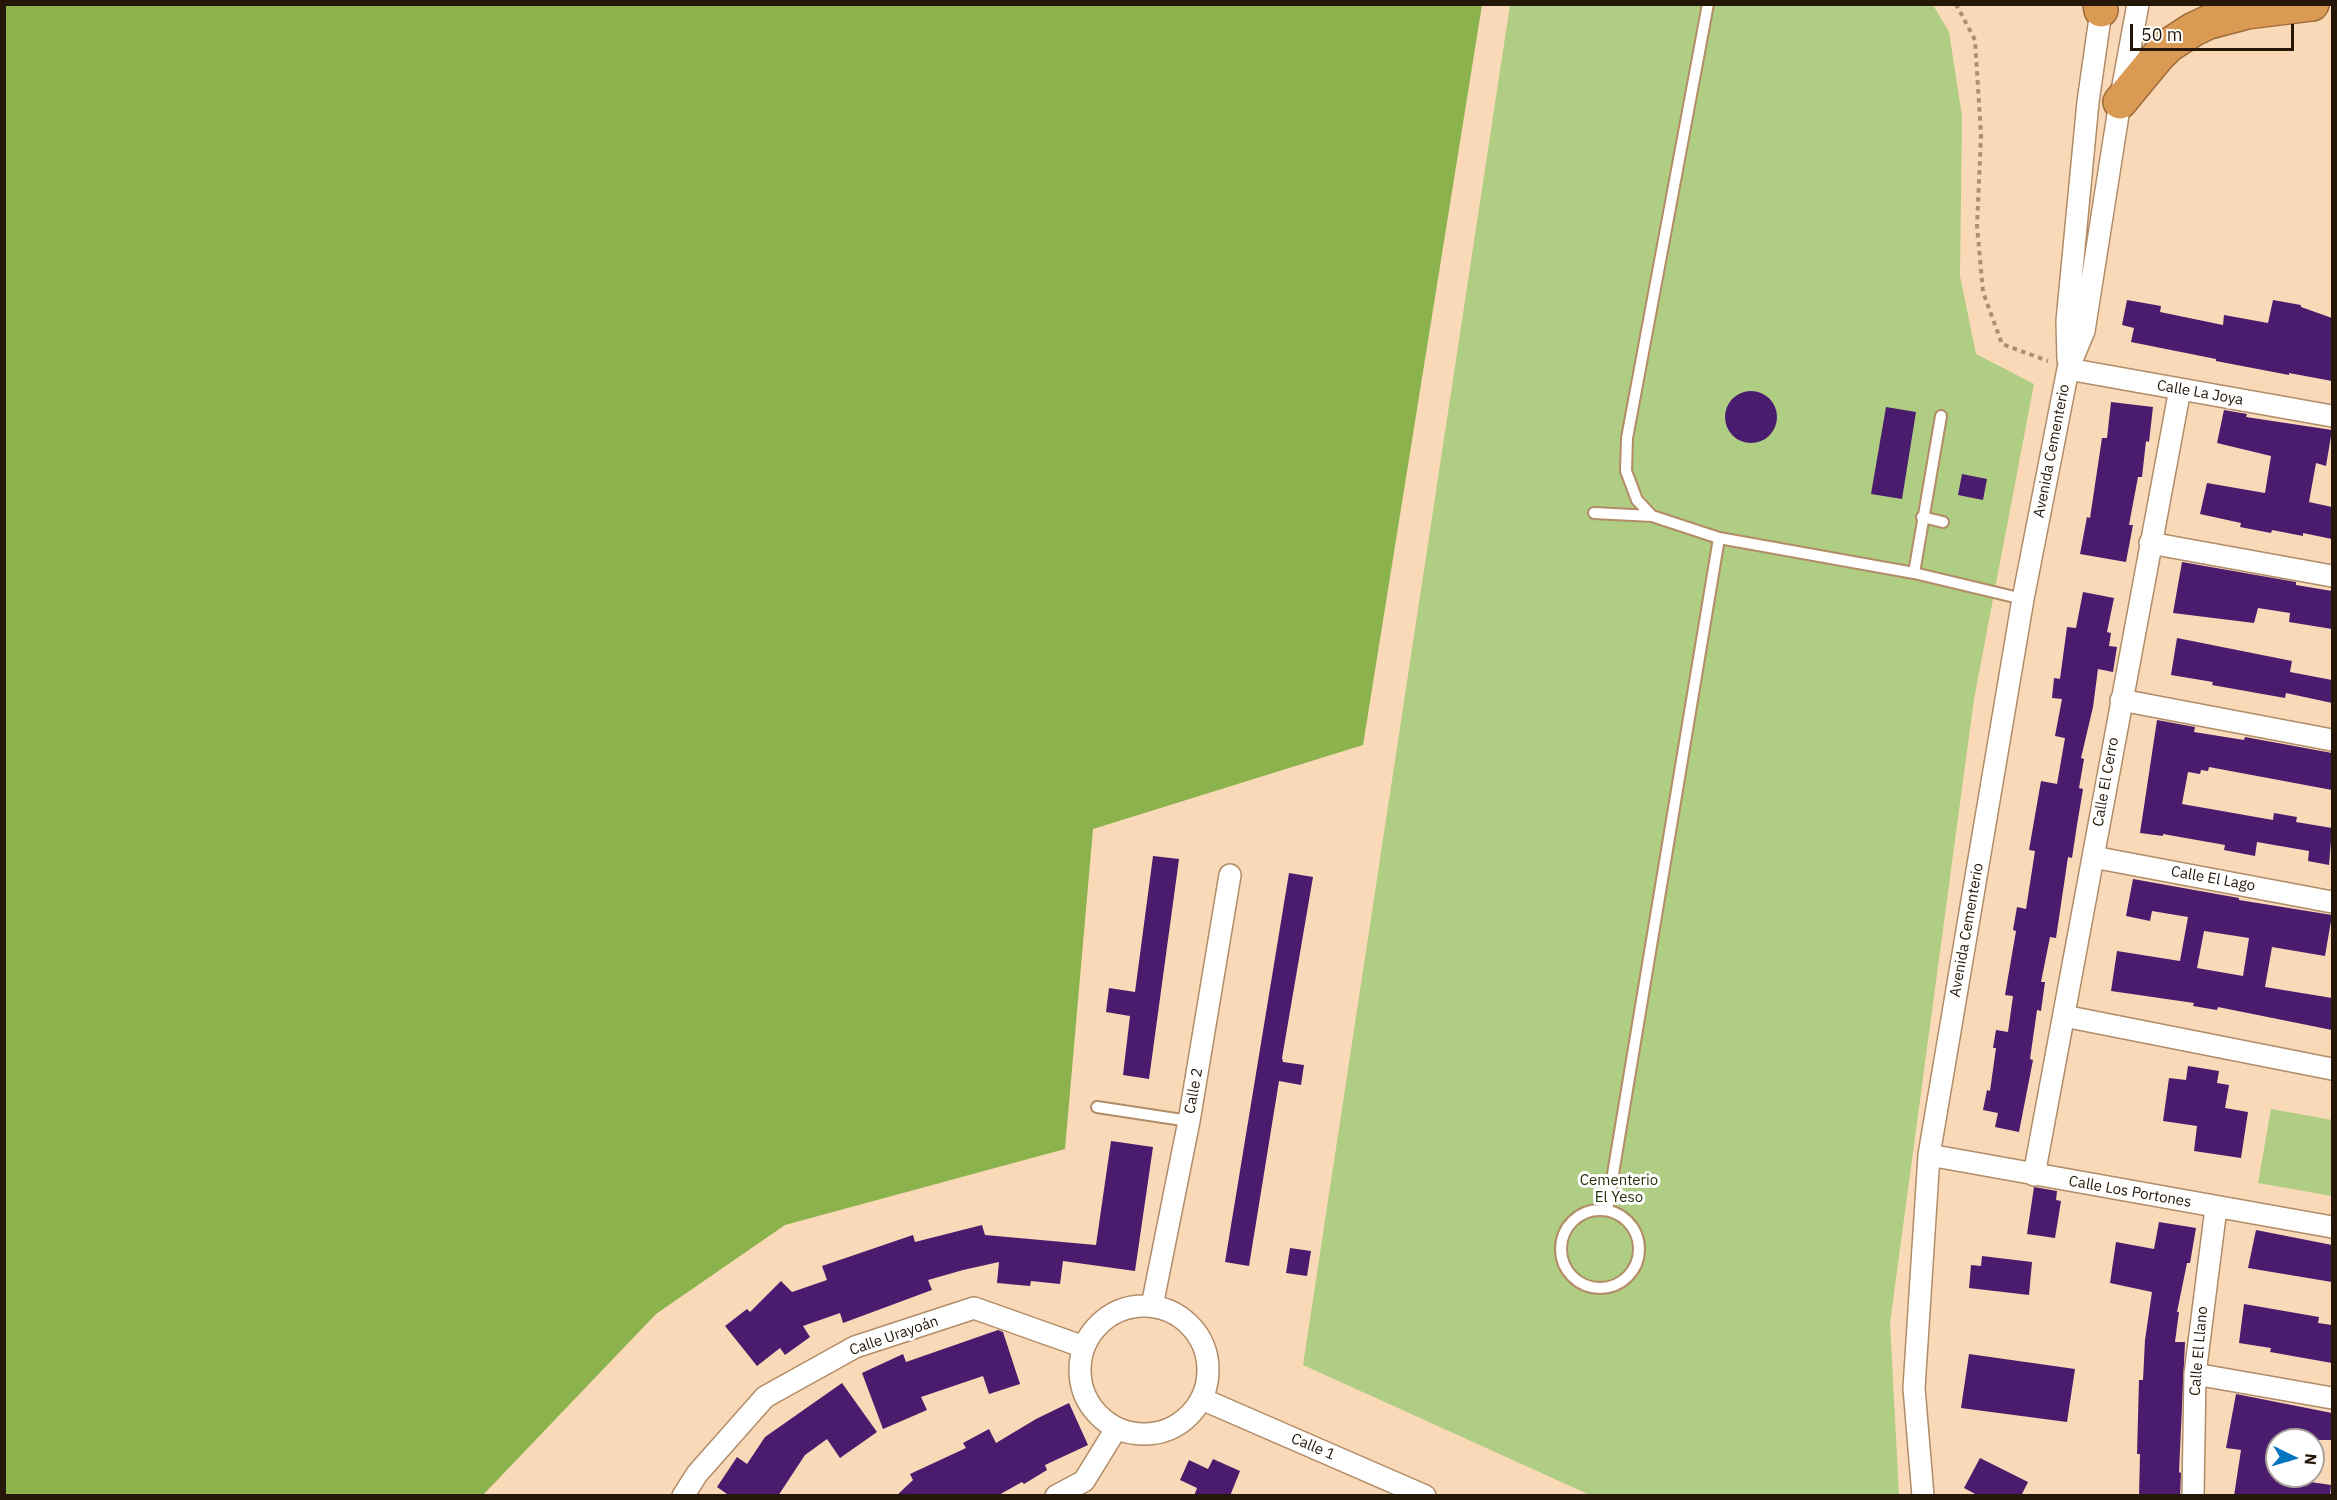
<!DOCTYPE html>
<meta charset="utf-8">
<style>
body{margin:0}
#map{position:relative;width:2337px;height:1500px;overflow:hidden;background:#f9d9b8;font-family:"IBM Plex Sans",sans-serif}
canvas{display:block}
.frame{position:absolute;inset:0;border:6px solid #251708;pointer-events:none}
.north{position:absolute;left:2265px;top:1428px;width:60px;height:60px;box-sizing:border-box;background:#fff;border:2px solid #a8a29c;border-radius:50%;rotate:95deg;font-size:16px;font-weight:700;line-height:24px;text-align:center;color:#251708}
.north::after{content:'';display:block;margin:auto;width:21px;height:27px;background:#0076c0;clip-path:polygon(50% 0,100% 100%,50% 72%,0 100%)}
.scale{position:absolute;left:2130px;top:24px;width:164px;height:27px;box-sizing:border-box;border:3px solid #251708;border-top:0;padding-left:8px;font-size:18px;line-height:21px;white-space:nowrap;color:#251708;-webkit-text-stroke:4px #fff;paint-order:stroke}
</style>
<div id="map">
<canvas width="2337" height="1500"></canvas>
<div class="frame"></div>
<div class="north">N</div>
<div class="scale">50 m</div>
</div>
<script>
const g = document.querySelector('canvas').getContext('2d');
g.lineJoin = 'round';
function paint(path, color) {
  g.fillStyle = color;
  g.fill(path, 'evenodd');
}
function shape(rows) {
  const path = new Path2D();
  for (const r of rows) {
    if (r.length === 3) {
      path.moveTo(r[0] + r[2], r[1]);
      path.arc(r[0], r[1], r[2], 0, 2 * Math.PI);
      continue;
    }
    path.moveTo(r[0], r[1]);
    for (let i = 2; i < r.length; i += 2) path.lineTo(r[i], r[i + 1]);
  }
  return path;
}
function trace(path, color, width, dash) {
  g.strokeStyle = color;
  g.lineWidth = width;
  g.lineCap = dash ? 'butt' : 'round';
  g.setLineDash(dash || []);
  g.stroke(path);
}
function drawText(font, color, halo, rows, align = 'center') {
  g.font = font + ' "IBM Plex Sans",sans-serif';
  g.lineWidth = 6;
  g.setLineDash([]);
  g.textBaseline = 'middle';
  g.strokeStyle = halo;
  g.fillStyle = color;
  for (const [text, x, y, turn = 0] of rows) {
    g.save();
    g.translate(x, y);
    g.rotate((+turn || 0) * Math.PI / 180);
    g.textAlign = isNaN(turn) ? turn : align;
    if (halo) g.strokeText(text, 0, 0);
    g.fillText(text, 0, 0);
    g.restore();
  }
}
paint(shape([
 [1510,5,1933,5,1949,32,1962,116,1960,276,1976,354,2034,384,1974,699,1890,1323,1899,1495,1590,1495,1303,1365],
 [2271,1109,2332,1120,2332,1196,2258,1183]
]), '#afcd83');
paint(shape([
 [5,4,1482,5,1363,745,1093,829,1065,1149,785,1225,656,1314,483,1495,5,1495]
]), '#8cb24d');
paint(shape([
 [2127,300,2161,306,2160,312,2223,325,2224,315,2268,323,2273,300,2301,305,2301,307,2332,318,2332,381,2289,373,2289,375,2216,361,2216,359,2131,342,2134,328,2122,325],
 [1751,417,26],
 [2111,402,2153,407,2149,442,2146,441,2142,477,2138,477,2129,525,2133,525,2126,562,2080,554,2087,517,2090,518,2102,438,2107,438],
 [1886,407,1916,412,1902,499,1871,494],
 [2224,410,2247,414,2246,417,2332,430,2326,466,2316,463,2309,502,2332,507,2332,539,2303,533,2303,536,2272,530,2271,533,2240,527,2241,523,2200,514,2207,483,2265,493,2271,456,2217,443],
 [1962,474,1987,479,1983,500,1958,495],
 [2182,562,2296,582,2296,585,2332,591,2332,629,2289,622,2290,613,2258,608,2254,623,2173,613],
 [2083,592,2114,598,2107,632,2111,633,2109,646,2117,647,2113,672,2098,669,2093,707,2081,758,2084,759,2079,788,2083,789,2077,825,2072,858,2068,857,2056,938,2050,937,2041,982,2045,982,2041,1011,2037,1010,2030,1059,2033,1060,2019,1132,1995,1127,1998,1113,1983,1110,1987,1090,1990,1091,1996,1048,1993,1048,1996,1030,2008,1032,2013,996,2005,995,2016,931,2013,930,2017,907,2026,909,2035,851,2029,850,2041,781,2057,784,2065,738,2055,736,2062,699,2052,698,2054,678,2060,679,2067,627,2076,628],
 [2177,638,2292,661,2290,672,2332,680,2332,703,2286,693,2285,698,2212,685,2213,682,2171,675],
 [2157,720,2195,727,2194,732,2244,740,2245,737,2332,753,2332,790,2209,767,2208,771,2201,770,2200,774,2188,772,2182,804,2273,820,2274,813,2297,817,2296,822,2332,828,2329,865,2308,861,2309,851,2257,842,2255,856,2224,850,2225,845,2163,834,2163,836,2140,833],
 [1153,856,1179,859,1149,1079,1123,1075,1130,1016,1106,1012,1109,988,1135,992],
 [1289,873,1313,877,1282,1058,1283,1062,1304,1065,1301,1085,1279,1081,1249,1266,1225,1262],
 [2133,879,2239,898,2239,900,2332,915,2325,956,2272,947,2265,987,2332,998,2332,1030,2218,1007,2217,1010,2193,1006,2194,1003,2111,991,2117,951,2180,961,2188,917,2152,911,2150,921,2126,916],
 [2204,931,2249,938,2243,976,2197,968],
 [2188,1066,2219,1071,2217,1083,2229,1085,2225,1108,2248,1112,2241,1158,2194,1151,2197,1126,2163,1121,2169,1078,2186,1080],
 [1111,1141,1153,1147,1135,1271,1063,1261,1060,1284,1031,1281,1030,1286,997,1283,999,1262,963,1270,928,1280,932,1290,843,1323,840,1313,803,1326,810,1337,785,1355,780,1348,757,1366,725,1326,747,1309,750,1312,781,1281,792,1292,827,1280,822,1266,913,1235,915,1242,982,1225,985,1235,1096,1245],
 [2034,1187,2057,1191,2056,1200,2061,1201,2055,1238,2027,1234],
 [2159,1222,2196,1228,2190,1263,2187,1263,2177,1312,2179,1312,2175,1342,2185,1342,2179,1472,2181,1473,2180,1496,2139,1496,2140,1454,2137,1454,2139,1380,2143,1380,2145,1340,2152,1292,2110,1283,2116,1242,2154,1249],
 [2256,1230,2332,1245,2332,1282,2248,1268],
 [1290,1248,1311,1251,1307,1276,1286,1273],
 [1982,1256,2032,1262,2029,1295,1969,1288,1971,1265,1981,1266],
 [2244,1304,2319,1317,2318,1323,2332,1325,2332,1363,2270,1352,2271,1348,2239,1343],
 [998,1330,1003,1332,1020,1384,989,1394,983,1376,921,1397,927,1410,883,1429,862,1373,903,1354,906,1362],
 [1969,1354,2075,1369,2067,1422,1961,1408],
 [842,1383,877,1432,840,1458,827,1439,805,1455,778,1496,730,1496,717,1487,737,1457,747,1464,765,1437],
 [2236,1394,2332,1413,2332,1440,2277,1440,2277,1477,2331,1485,2330,1496,2234,1496,2241,1450,2226,1448],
 [1069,1403,1088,1445,1045,1465,1047,1470,1024,1484,1022,1482,997,1496,896,1496,913,1480,910,1474,966,1448,963,1443,989,1429,996,1443,1036,1419],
 [1980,1458,2028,1482,2021,1496,1979,1496,1964,1488],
 [1213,1459,1240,1471,1230,1496,1194,1496,1197,1488,1180,1480,1189,1460,1208,1469]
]), '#4b1b6d');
const lane = shape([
 [1594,513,1652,516,1719,538,1914,573,2023,599],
 [1652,516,1637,500,1626,471,1627,438,1708,4],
 [1922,517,1943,522],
 [1914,573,1941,416],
 [1097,1107,1189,1121],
 [1600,1249,39],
 [1607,1210,1719,538]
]);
const street = shape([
 [2068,360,2067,321,2088,102,2102,4],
 [2068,369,2332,416],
 [2150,543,2332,576],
 [2121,700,2332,740],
 [2093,857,2332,902],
 [2064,1016,2332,1069],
 [1929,1155,2332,1227],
 [2034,1175,2180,389],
 [1152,1306,1189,1121,1230,875],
 [1144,1370,64],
 [2195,1374,2332,1398],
 [1202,1399,1425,1496],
 [683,1496,697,1474,765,1397,855,1347,974,1308,1084,1347],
 [1056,1496,1084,1481,1116,1429],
 [1923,1496,1914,1388,1929,1155,2023,599,2068,369,2084,331,2120,102,2138,4],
 [2193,1496,2195,1374,2216,1208]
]);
const highway = shape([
 [2100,4,2101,10],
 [2120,102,2158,56,2169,45,2194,29,2209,22,2247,12,2312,4]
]);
trace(lane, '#b28c66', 14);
trace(street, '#b28c66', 24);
trace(highway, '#9b6c39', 36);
trace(shape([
 [1956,4,1975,40,1981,135,1977,226,1983,292,2002,344,2048,361]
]), '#a99075', 4, [4.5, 4.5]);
trace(lane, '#fff', 10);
trace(street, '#fff', 21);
trace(highway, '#da9a54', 33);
drawText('15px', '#251708', '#fff', [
 ["Calle La Joya",2200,393,10],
 ["Avenida Cementerio",2052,451,-79],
 ["Calle El Cerro",2106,782,-80],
 ["Calle El Lago",2213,879,10],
 ["Avenida Cementerio",1967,930,-80],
 ["Calle 2",1194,1091,-80],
 ["Calle Los Portones",2130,1192,10],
 ["Calle Urayoán",894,1336,-19],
 ["Calle El Llano",2199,1351,-85],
 ["Calle 1",1313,1447,23]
]);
drawText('15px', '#253309', '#fff', [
 ["Cementerio",1619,1181],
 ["El Yeso",1619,1198]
]);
</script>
